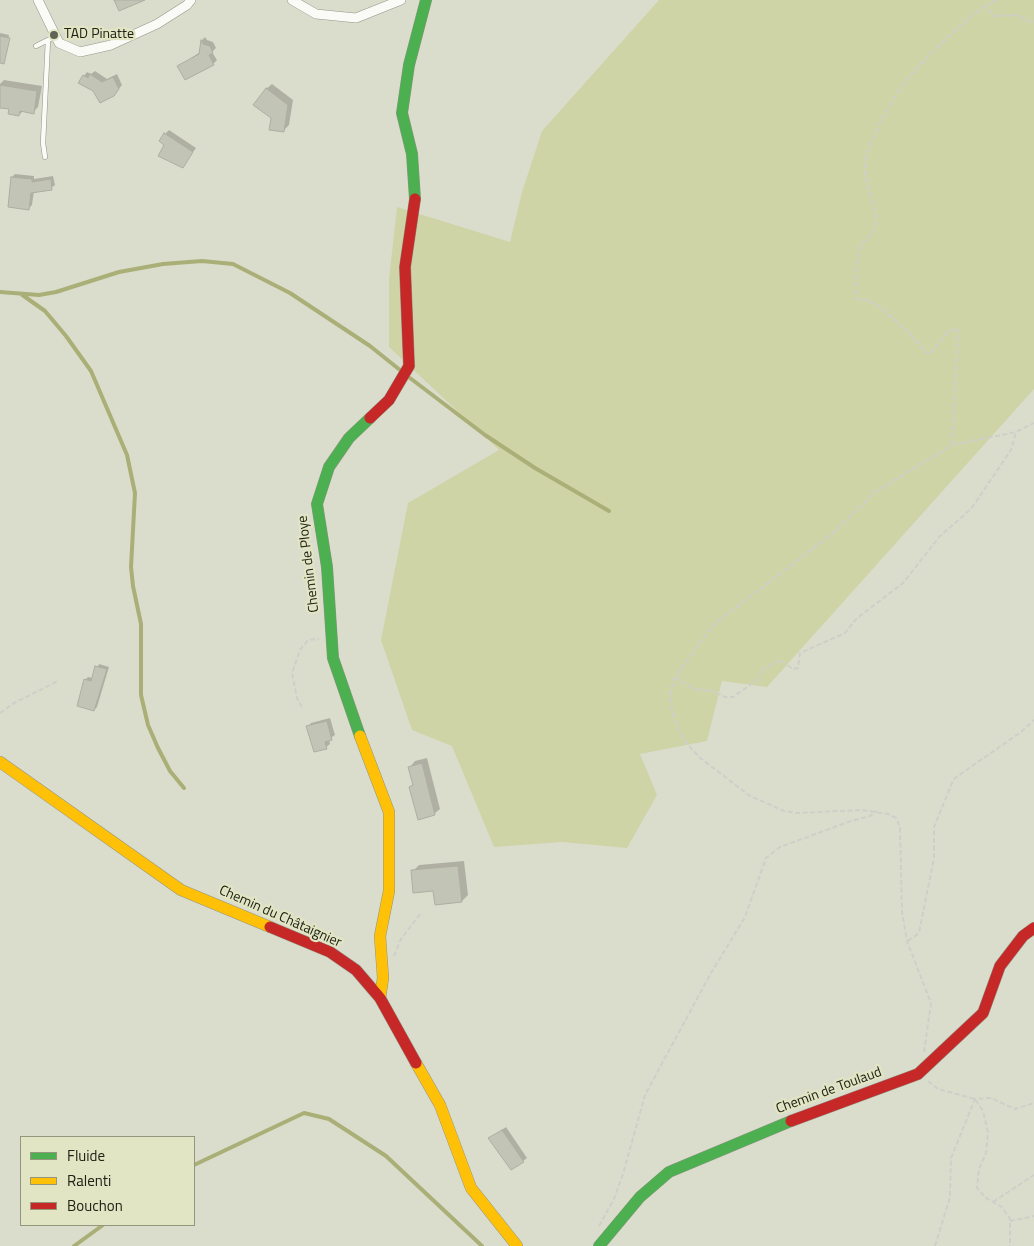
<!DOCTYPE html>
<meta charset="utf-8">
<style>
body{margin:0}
#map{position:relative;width:1034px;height:1246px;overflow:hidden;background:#dbddcc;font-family:"Titillium Web",sans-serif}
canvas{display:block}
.legend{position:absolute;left:20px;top:1136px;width:175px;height:90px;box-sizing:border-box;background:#e1e5c4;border:1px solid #94977e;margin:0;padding:6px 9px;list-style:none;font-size:15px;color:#202115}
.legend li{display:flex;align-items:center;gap:10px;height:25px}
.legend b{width:25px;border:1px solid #94977e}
</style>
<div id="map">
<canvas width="1034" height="1246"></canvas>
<ul class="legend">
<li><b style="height:6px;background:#4caf50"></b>Fluide</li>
<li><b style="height:6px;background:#ffc107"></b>Ralenti</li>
<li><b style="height:6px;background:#c62828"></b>Bouchon</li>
</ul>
</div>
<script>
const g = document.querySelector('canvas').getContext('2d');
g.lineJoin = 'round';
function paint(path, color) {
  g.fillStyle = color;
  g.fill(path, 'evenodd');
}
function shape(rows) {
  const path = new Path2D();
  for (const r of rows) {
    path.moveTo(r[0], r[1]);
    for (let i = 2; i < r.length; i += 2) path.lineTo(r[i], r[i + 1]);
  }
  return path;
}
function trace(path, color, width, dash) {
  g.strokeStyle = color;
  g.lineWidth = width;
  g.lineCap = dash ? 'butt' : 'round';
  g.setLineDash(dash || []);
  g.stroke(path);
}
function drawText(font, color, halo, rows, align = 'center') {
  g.font = font + ' "Titillium Web",sans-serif';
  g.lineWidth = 4.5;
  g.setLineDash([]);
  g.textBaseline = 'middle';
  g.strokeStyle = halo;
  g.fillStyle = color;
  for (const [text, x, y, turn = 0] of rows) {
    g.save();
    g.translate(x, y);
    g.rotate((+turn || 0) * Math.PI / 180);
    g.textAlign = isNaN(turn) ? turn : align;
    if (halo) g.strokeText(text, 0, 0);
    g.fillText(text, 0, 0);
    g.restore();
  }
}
paint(shape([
 [659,0,1034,0,1034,389,767,687,722,681,707,741,640,754,657,795,627,848,562,842,494,847,452,746,412,730,381,640,408,503,499,450,389,347,389,279,397,207,510,242,522,192,542,131]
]), '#cfd4a7');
paint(shape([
 [0,33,9,35,7,45,0,50],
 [205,37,207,40,213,42,216,48,212,52,217,60,213,64,179,66,200,52,202,40],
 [95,71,107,79,117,74,122,85,114,95,84,76,87,72,91,74],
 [4,80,42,86,38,107,33,112,23,111,19,115,10,108,0,107,0,84],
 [272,84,293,100,289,125,284,130,272,118,266,89],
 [169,130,196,148,183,166,166,144,165,134],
 [15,174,34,176,34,179,53,176,55,185,51,188,34,191,32,205,29,208,12,177],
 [99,664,109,667,97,707,94,710,85,680,88,677,93,678],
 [330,718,335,735,329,739,330,744,326,747,308,727,311,723],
 [427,758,440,809,434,814,410,787,414,783,410,767,415,761],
 [464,861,468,895,462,901,435,890,413,871,419,865],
 [506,1127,527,1158,523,1161,490,1138]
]), '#0003');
trace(shape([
 [0,292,39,295,56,292,119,272,163,264,202,261,233,264,290,293,370,346,400,370],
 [21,294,45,311,66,336,91,371,127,455,135,493,131,567,133,586,141,624,141,695,148,725,158,748,170,771,184,788],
 [410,378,485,435,535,468,609,511],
 [194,1165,304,1113,329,1119,386,1156,482,1246],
 [74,1246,103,1225]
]), '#aaaf77', 4);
const building = shape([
 [114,0,145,0,119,11,114,0],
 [0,36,10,38,4,64,0,63,0,36],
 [201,40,203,44,210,46,213,53,209,55,214,65,185,80,177,66,199,54,201,40],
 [90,74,102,82,113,77,119,89,114,96,100,103,93,91,78,83,83,75,88,78,90,74],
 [0,85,37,91,34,114,20,111,19,116,8,114,9,109,0,108,0,85],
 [266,88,288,105,284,132,269,130,271,118,253,105,266,88],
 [164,133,193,152,183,168,158,156,164,145,159,141,164,133],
 [11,177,32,179,32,182,51,179,52,190,31,193,29,210,8,207,11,177],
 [95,666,107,669,94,711,77,706,84,679,91,681,95,666],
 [327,721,332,740,325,742,327,749,314,752,306,726,327,721],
 [422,763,435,815,418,820,409,787,413,785,408,767,422,763],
 [458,866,462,902,435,905,433,891,413,893,411,870,458,866],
 [502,1130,524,1162,511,1170,488,1138,502,1130]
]);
paint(building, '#c2c4b6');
trace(building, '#adaea1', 1);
const lane = shape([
 [36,46,56,36],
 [45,157,43,143,48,40]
]);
const street = shape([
 [38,0,59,43,80,52,111,45,157,24,187,5,191,0],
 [292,0,316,14,356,18,401,0]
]);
const fast = shape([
 [415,199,412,154,402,113,409,65,426,0],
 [360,736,333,658,327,567,317,504,329,467,349,438,370,418],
 [599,1246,640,1197,669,1172,791,1121]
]);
const slow = shape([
 [360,736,389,812,389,891,380,936,383,978,380,998],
 [0,762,181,890,270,927],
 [416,1063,440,1105,471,1188,517,1246]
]);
const jam = shape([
 [370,418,389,400,409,366,405,267,415,199],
 [270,927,330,952,356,970,380,998,416,1063],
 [791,1121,918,1074,983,1013,1000,966,1023,936,1034,928]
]);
trace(lane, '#929487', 5.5);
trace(street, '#929487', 10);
trace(fast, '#929487', 12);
trace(slow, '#929487', 12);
trace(jam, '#929487', 12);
trace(shape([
 [997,0,988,4,991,16,1016,15,1034,23],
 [952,445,958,329,948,331,929,355,909,333,880,307,870,301,857,299,855,272,861,244,873,234,877,218,865,176,866,154,883,117,903,84,931,53,971,16,988,4],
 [675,677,694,689,713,691,725,697,733,697,760,678,760,671,780,660,793,669,798,668,800,653,845,633,856,619,903,583,940,536,971,509,1011,450,1016,432],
 [302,707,297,698,292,673,300,650,308,640,319,639],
 [0,713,14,703,58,681],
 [908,941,919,933,934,858,934,827,952,783,955,778,1021,732,1034,720],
 [394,956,401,939,420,914],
 [924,1052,931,1003,907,941,902,912,900,827,896,818,888,814,861,810,797,813,784,811,750,796,699,757,683,739,672,711,670,695,675,677,713,625,832,534,875,492,952,445,1016,432,1034,423],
 [928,1081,938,1089,975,1099,983,1111,988,1132,986,1153,979,1169,977,1188,986,1198,1002,1207,1010,1219,1010,1246],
 [993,1202,1034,1175],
 [1010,1221,1034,1216],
 [599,1226,614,1199,623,1174,645,1095,711,973,745,917,766,858,780,847,851,821,870,816,877,811],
 [935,1246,950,1197,951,1158,975,1099,991,1098,1015,1109,1034,1103]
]), '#cfcfca', 2, [5, 2.5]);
trace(lane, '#fafaf7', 4.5);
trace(street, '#fafaf7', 9);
trace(fast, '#4caf50', 11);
trace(slow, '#ffc107', 11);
trace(jam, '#c62828', 11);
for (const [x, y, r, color] of [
 [54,35,5,"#616355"]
]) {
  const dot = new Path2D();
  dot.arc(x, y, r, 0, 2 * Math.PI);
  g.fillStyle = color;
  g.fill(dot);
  trace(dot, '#e1e5c4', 2);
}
drawText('14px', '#202115', '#e1e5c4', [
 ["TAD Pinatte",64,35]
], 'left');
drawText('14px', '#202115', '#e1e5c4', [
 ["Chemin de Ploye",309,564,-97],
 ["Chemin du Châtaignier",280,917,24],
 ["Chemin de Toulaud",829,1091,-20]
]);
</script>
